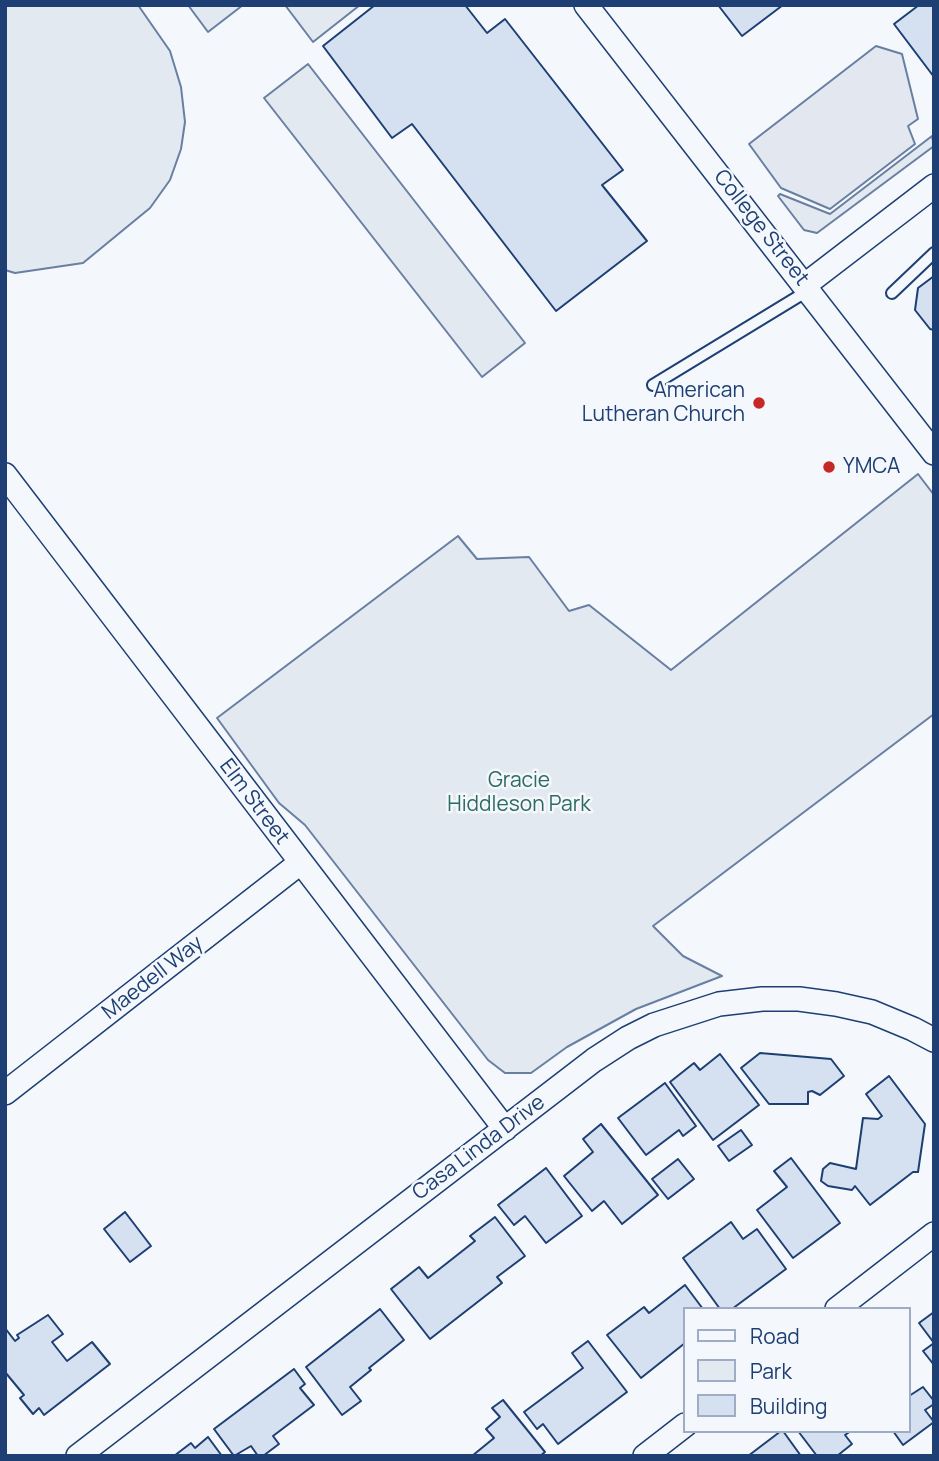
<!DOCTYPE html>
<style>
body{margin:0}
#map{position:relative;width:939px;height:1461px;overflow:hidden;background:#f4f7fb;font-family:Manrope,sans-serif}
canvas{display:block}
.frame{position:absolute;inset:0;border:7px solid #1d3f73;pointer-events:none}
.legend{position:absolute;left:683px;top:1307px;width:228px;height:126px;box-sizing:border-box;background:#f4f7fb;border:2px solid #9eadc5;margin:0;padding:9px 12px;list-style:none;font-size:21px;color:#1d3f73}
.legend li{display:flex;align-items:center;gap:14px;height:35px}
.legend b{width:35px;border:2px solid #9eadc5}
</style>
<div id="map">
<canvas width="939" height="1461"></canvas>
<div class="frame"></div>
<ul class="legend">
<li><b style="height:9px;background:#f4f7fb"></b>Road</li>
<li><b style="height:19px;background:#e3e9f0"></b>Park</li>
<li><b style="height:19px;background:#d5e0f0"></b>Building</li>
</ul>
</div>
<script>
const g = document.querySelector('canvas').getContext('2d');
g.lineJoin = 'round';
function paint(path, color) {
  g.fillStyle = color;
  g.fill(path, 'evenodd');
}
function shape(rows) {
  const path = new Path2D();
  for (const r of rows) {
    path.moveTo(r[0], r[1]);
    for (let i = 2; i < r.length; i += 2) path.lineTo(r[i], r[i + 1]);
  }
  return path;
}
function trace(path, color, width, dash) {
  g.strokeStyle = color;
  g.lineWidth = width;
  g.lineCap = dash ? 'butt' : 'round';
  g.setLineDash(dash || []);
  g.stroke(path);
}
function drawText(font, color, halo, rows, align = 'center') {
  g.font = font + ' Manrope,sans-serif';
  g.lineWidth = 5;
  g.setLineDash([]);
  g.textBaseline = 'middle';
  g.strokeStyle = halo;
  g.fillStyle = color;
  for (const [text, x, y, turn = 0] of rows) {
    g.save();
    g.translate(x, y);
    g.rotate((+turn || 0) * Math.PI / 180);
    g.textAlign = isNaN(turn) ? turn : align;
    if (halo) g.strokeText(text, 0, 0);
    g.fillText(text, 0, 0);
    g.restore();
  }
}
const green = shape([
 [5,5,138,5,170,51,181,87,185,122,181,149,170,180,150,208,83,263,15,273,5,270,5,5],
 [188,5,243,5,208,32,188,5],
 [285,5,360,5,313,42,285,5],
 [308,64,525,343,482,377,264,98,308,64],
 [932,136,934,146,817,233,804,230,778,196,780,194,830,214,932,136],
 [918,474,934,495,934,714,653,926,683,956,722,976,636,1009,567,1047,531,1073,505,1073,488,1060,305,825,279,803,217,718,458,536,477,559,529,557,569,611,589,605,671,670,918,474]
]);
paint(green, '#e3e9f0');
trace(green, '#687fa3', 2);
const parking = shape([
 [876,46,902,54,918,119,908,126,915,144,830,209,781,188,749,144,876,46]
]);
paint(parking, '#e3e8f0');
trace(parking, '#687fa3', 2);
const building = shape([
 [375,5,465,5,487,33,505,19,623,170,602,185,647,241,556,311,412,124,392,138,323,46,375,5],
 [718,5,783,5,742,36,718,5],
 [919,5,934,5,934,77,894,24,919,5],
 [934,276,934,330,930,329,915,310,918,288,934,276],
 [760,1053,831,1059,844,1076,820,1095,812,1091,808,1092,808,1104,769,1104,741,1068,760,1053],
 [720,1054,759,1105,713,1140,670,1082,694,1063,700,1070,720,1054],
 [889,1076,925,1124,918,1172,913,1172,870,1205,855,1186,852,1190,828,1186,821,1181,823,1169,830,1163,856,1169,863,1118,878,1119,882,1116,866,1094,889,1076],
 [665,1083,696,1126,683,1136,679,1130,646,1155,618,1118,665,1083],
 [601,1124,658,1195,622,1224,604,1201,592,1211,564,1176,593,1152,583,1139,601,1124],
 [741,1130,752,1145,729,1161,718,1146,741,1130],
 [791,1158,840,1223,793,1258,757,1210,787,1187,774,1171,791,1158],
 [678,1159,694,1179,668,1199,652,1179,678,1159],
 [546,1168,582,1216,546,1243,525,1216,514,1225,498,1205,546,1168],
 [125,1212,151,1246,130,1262,104,1229,125,1212],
 [495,1217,525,1256,497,1277,502,1283,430,1339,391,1289,419,1267,428,1278,475,1241,470,1236,495,1217],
 [731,1222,743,1239,757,1229,786,1269,732,1309,720,1309,683,1258,731,1222],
 [685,1285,703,1309,685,1309,685,1343,641,1378,607,1335,644,1307,649,1313,685,1285],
 [380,1309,404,1340,369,1368,371,1370,350,1387,361,1401,342,1415,306,1367,380,1309],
 [934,1312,934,1365,923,1351,934,1343,919,1323,934,1312],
 [48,1315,63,1334,52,1342,67,1361,92,1342,110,1364,44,1415,39,1408,33,1414,20,1398,24,1395,5,1372,5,1328,15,1341,19,1338,17,1335,48,1315],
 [588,1341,627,1392,558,1444,543,1424,537,1429,524,1412,583,1368,572,1353,588,1341],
 [294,1369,305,1384,300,1388,314,1405,273,1436,279,1444,263,1456,258,1456,251,1446,234,1456,214,1429,294,1369],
 [923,1387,934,1401,934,1404,925,1410,934,1422,903,1445,893,1431,909,1431,909,1396,923,1387],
 [503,1400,545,1452,540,1456,472,1456,494,1438,486,1429,500,1417,492,1408,503,1400],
 [781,1431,783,1431,801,1456,748,1456,781,1431],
 [798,1431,851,1431,845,1435,852,1444,837,1456,817,1456,798,1431],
 [208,1437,222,1456,174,1456,191,1443,195,1448,208,1437]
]);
paint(building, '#d5e0f0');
trace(building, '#1d3f73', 2);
const service = shape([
 [892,293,934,253],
 [653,385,809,290]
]);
const minor = shape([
 [586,5,934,453],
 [805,285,934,186],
 [5,475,505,1129],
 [5,1093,300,863],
 [837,1309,934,1234],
 [78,1456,594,1060,628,1038,654,1025,719,1004,762,999,799,999,836,1004,872,1012,913,1029,934,1040],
 [645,1456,685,1425]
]);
trace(service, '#1d3f73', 14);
trace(minor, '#1d3f73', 26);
trace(service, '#f4f7fb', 10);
trace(minor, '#f4f7fb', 23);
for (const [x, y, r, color] of [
 [759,403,7,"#c62828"],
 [829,467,7,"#c62828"]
]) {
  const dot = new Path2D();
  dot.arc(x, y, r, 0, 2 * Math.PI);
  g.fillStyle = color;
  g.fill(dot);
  trace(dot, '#f4f7fb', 2.5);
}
drawText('21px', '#1d3f73', '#f4f7fb', [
 ["College Street",761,228,52],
 ["Elm Street",254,802,53],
 ["Maedell Way",153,978,-38],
 ["Casa Linda Drive",479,1148,-37]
]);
drawText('21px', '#1d3f73', '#f4f7fb', [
 ["American",745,391],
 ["Lutheran Church",745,415],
 ["YMCA",843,467,"left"]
], 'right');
drawText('21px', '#2c6c60', '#f4f7fb', [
 ["Gracie",519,781],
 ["Hiddleson Park",519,805]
]);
</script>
